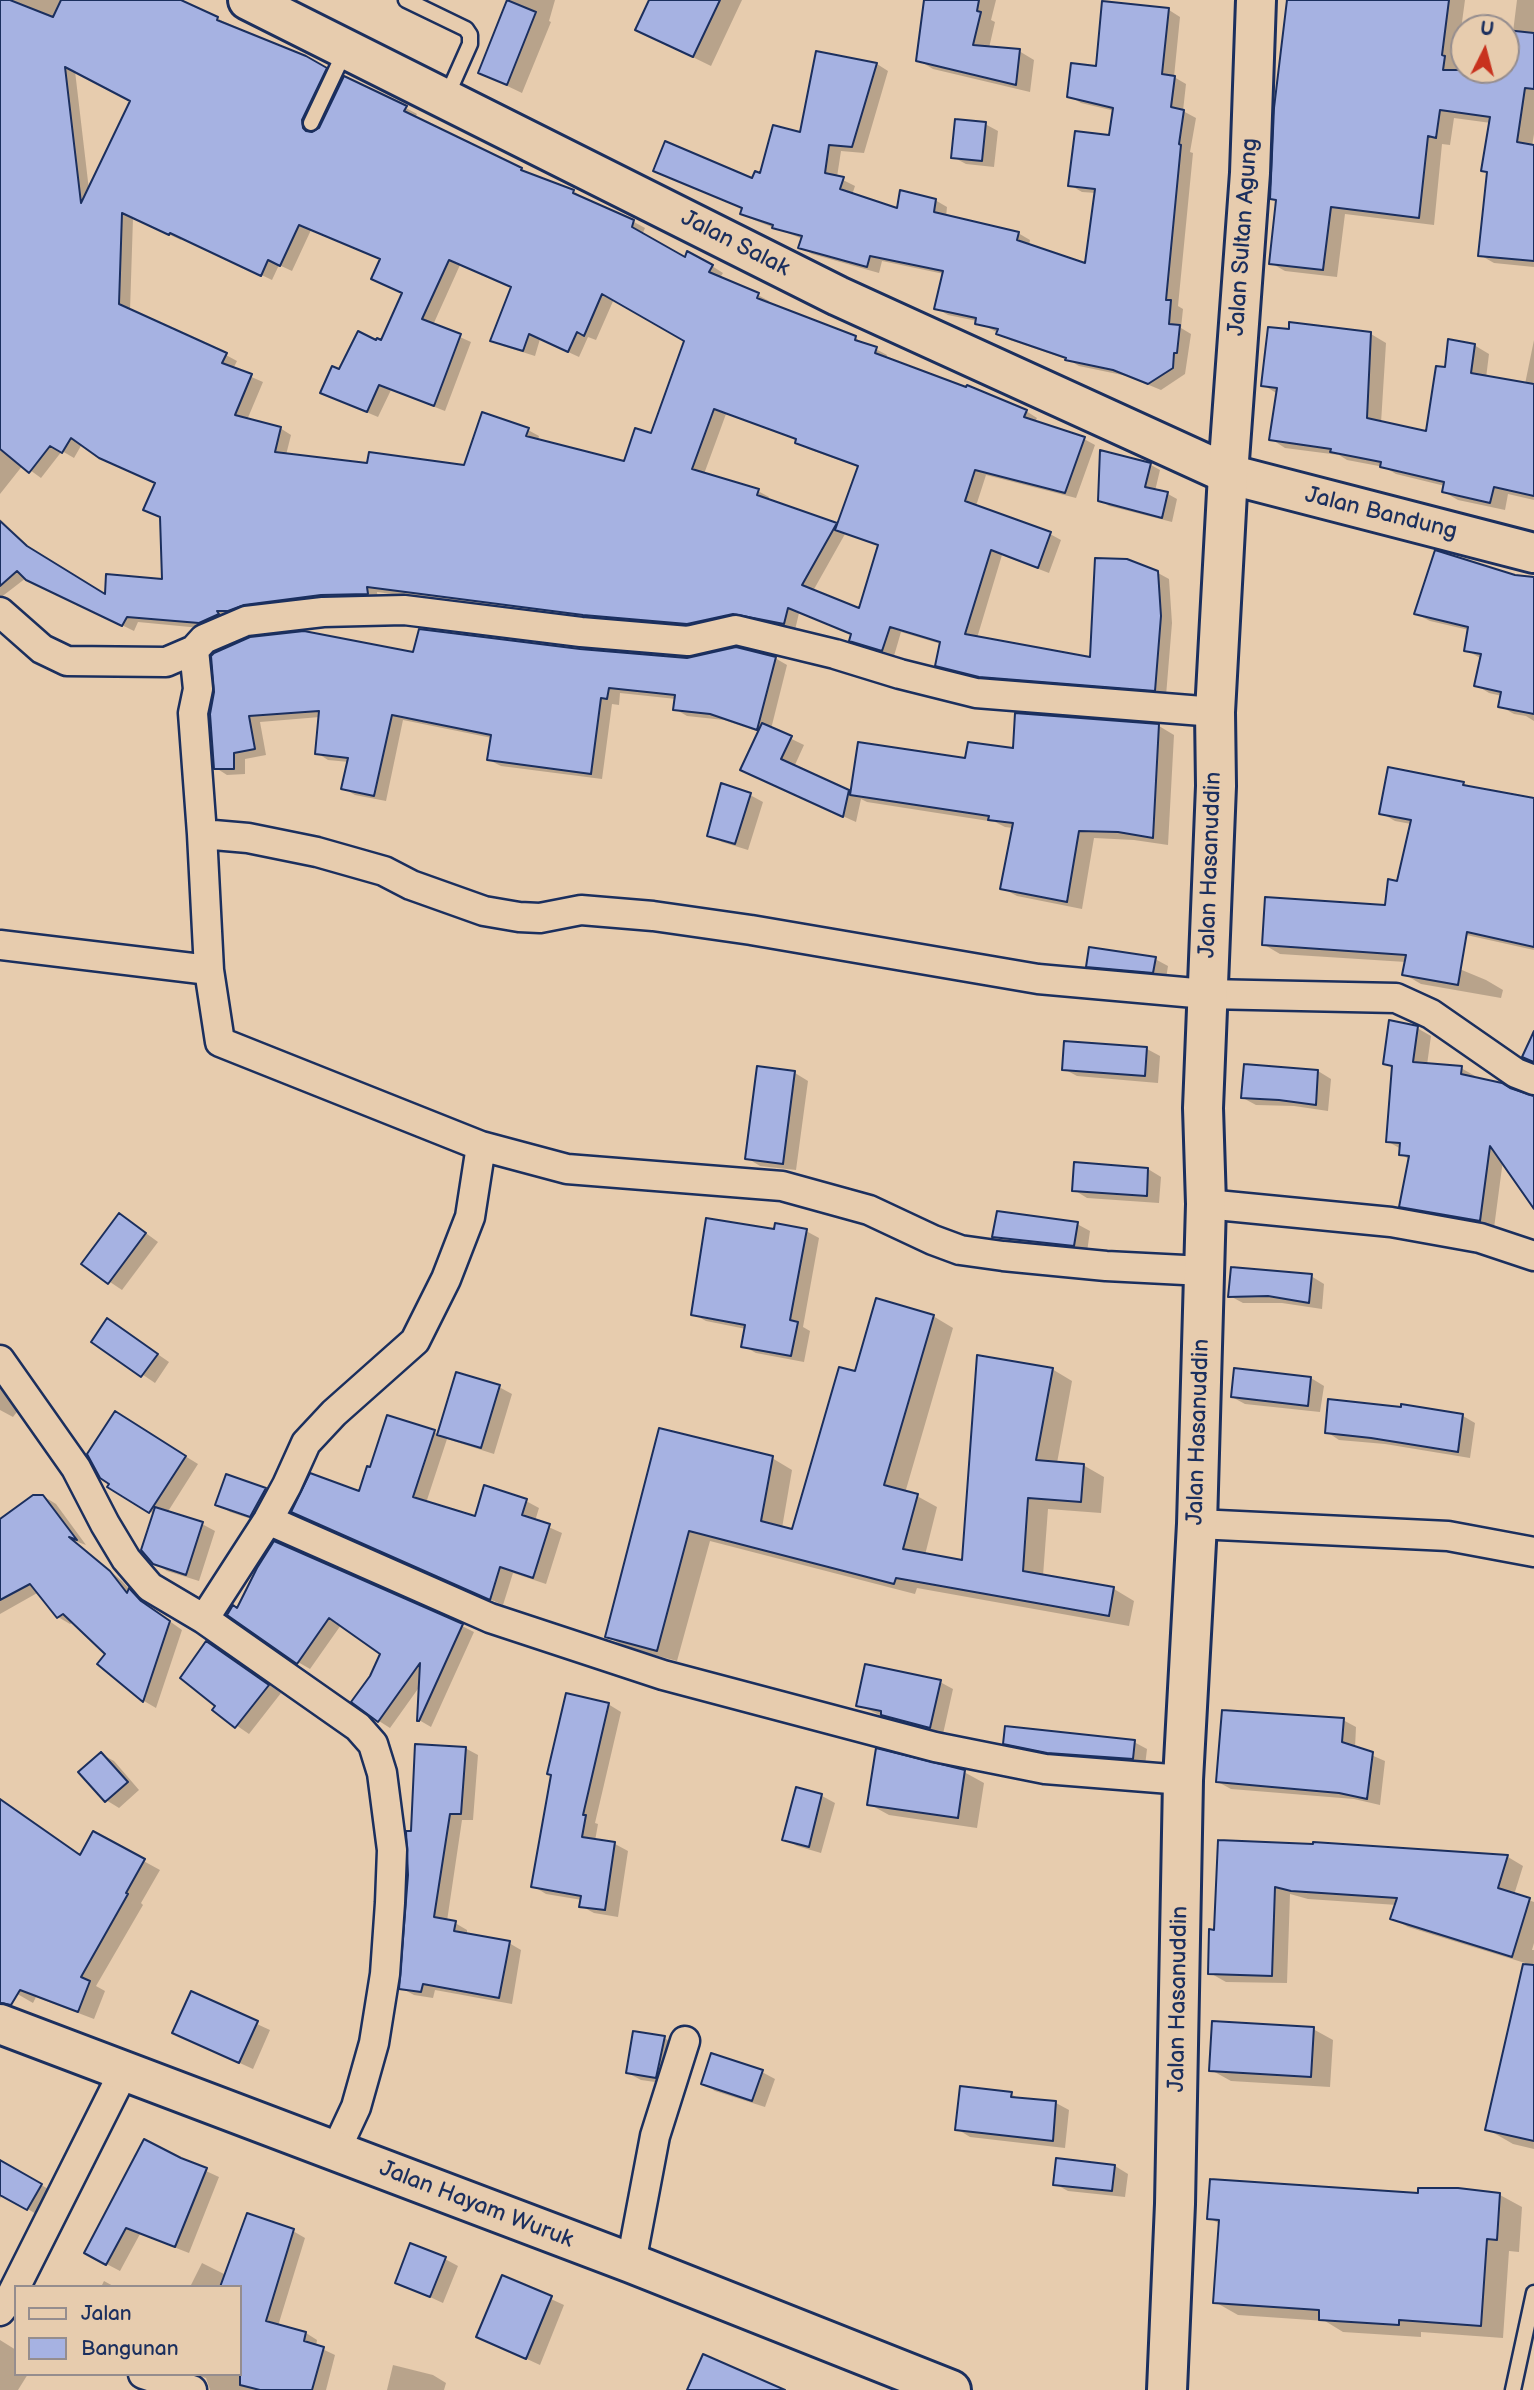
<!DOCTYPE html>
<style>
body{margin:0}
#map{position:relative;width:1534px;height:2390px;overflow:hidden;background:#e7ccae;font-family:"Balsamiq Sans",sans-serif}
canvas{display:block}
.legend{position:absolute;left:14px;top:2285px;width:228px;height:91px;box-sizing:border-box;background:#e7ccae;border:2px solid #958d8e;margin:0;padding:9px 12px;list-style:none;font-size:21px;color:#1b2f5e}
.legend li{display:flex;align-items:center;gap:14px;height:35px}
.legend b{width:35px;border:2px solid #958d8e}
.north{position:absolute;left:1450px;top:14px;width:70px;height:70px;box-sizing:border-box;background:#e7ccae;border:2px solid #958d8e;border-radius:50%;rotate:6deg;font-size:19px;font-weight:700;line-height:28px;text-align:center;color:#1b2f5e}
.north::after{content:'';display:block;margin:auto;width:24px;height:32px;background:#c8321e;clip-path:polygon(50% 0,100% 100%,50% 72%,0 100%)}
</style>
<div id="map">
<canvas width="1534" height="2390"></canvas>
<ul class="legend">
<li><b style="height:9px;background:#e7ccae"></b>Jalan</li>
<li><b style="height:19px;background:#a6b2e2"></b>Bangunan</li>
</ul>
<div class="north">U</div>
</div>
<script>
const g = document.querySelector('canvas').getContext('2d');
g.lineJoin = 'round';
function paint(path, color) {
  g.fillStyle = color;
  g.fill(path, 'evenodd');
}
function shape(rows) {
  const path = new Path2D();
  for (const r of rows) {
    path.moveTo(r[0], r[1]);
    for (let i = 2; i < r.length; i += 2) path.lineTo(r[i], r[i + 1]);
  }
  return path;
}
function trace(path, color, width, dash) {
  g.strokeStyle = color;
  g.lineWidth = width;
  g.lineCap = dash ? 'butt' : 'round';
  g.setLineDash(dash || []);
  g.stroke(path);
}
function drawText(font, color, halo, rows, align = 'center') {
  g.font = font + ' "Balsamiq Sans",sans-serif';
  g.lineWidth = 6;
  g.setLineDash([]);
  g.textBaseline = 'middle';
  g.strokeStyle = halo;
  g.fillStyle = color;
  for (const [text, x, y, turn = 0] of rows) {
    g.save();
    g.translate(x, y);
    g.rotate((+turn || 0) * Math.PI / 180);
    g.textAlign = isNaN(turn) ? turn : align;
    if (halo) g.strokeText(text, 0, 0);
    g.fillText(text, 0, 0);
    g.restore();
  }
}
paint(shape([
 [0,0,176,0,305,58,337,75,313,126,313,133,406,108,417,114,415,118,532,176,573,191,584,198,583,200,634,222,645,228,642,235,685,259,712,266,723,273,720,278,758,295,769,301,768,304,855,338,887,355,886,359,1026,411,1037,418,1035,422,1084,439,1095,445,1076,498,986,475,976,506,1050,534,1061,540,1049,573,1002,555,977,638,1091,659,1158,573,1169,579,1172,623,1166,696,991,682,948,671,937,665,941,644,901,632,894,656,862,646,851,640,853,635,799,613,795,630,745,619,699,630,595,621,377,592,378,600,211,629,138,622,134,631,26,578,0,598,0,519,38,555,106,596,163,581,162,518,157,484,82,444,74,458,62,451,41,478,23,465,0,494],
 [75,71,132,101,89,190],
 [133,218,181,240,182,237,272,280,279,265,292,271,311,230,382,259,404,293,382,342,377,342,340,371,333,398,378,417,391,390,445,411,471,342,433,325,460,265,512,288,492,340,503,346,535,356,540,339,579,357,588,337,596,340,614,299,686,340,652,435,625,463,538,441,539,436,528,430,465,467,368,465,286,455,291,435,280,428,247,420,263,382,233,369,237,361,226,355,130,311],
 [726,414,798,440,797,442,808,449,859,467,838,526,768,501,769,497,758,491,704,474],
 [845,534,879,546,860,610,813,591],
 [509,0,555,0,549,21,551,22,522,93,480,73],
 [651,0,742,0,711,66,637,30],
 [926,0,996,0,991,20,995,22,989,48,1019,51,1034,60,1030,92,933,69,918,60],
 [1285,0,1465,0,1457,59,1464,59,1464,70,1506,70,1506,31,1513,32,1517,0,1534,0,1534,134,1532,147,1534,147,1534,267,1494,263,1480,255,1488,173,1482,170,1491,123,1454,118,1450,145,1442,144,1434,225,1345,214,1337,277,1285,271,1271,263,1277,201,1272,198,1289,2],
 [1169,10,1180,17,1174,77,1186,84,1183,111,1196,118,1190,152,1193,153,1178,306,1183,309,1181,328,1191,334,1185,374,1161,390,1127,376,1079,366,1069,360,1010,340,977,321,948,315,936,308,944,274,882,261,879,273,812,254,800,247,803,239,754,220,742,213,743,209,667,177,753,180,761,175,801,134,817,53,877,64,888,71,864,153,841,151,837,177,855,186,852,195,899,210,935,200,947,207,946,217,1018,233,1030,240,1029,246,1087,265,1096,193,1082,192,1070,185,1110,137,1115,111,1081,103,1069,96,1098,68],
 [985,124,998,131,994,167,966,164,953,157],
 [1291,324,1371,334,1386,343,1381,423,1427,433,1446,369,1474,345,1489,354,1486,378,1525,384,1534,340,1534,500,1508,494,1505,510,1458,500,1444,492,1445,486,1396,474,1384,467,1347,460,1339,455,1285,448,1271,439,1278,394,1263,385,1290,330],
 [1102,452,1151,465,1160,470,1155,491,1168,494,1177,499,1172,522,1109,506,1100,500],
 [1515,576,1534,579,1534,721,1526,716,1514,714,1500,706,1502,696,1489,693,1476,685,1482,659,1466,650,1469,630,1430,621,1416,614],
 [579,650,687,659,775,658,787,665,771,729,804,745,794,767,852,794,967,760,1159,726,1174,735,1168,845,1134,840,1094,838,1082,909,1017,896,1002,888,1013,828,1005,827,995,822,867,802,861,799,856,822,755,777,759,732,724,720,687,716,675,709,676,699,620,693,619,705,612,704,602,779,501,766,489,760,492,738,403,720,386,801,355,795,343,788,349,762,328,760,317,753,320,717,260,722,266,755,245,759,245,774,227,775,216,768,212,714,415,654],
 [1463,783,1472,788,1534,800,1534,950,1399,920,1387,939,1486,980,1503,990,1501,998,1421,984,1404,974,1406,962,1280,954,1263,944,1386,911,1398,883,1411,824,1395,821,1381,813],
 [722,785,750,795,763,802,748,850,722,842,709,835],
 [1155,959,1168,966,1166,979,1101,973,1088,966],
 [1417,1028,1431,1036,1427,1065,1461,1068,1475,1076,1475,1079,1534,1098,1534,1189,1503,1160,1494,1228,1415,1214,1401,1206,1410,1160,1401,1154,1401,1149,1387,1141,1394,1069,1385,1063],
 [1065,1043,1147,1049,1160,1056,1158,1083,1077,1076,1064,1069],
 [759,1068,795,1073,808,1081,796,1170,760,1166,747,1158],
 [1318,1071,1331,1079,1328,1111,1294,1106,1256,1105,1243,1098],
 [1076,1164,1148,1169,1161,1177,1159,1203,1087,1198,1074,1190],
 [132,1223,158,1242,122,1290,83,1264],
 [1077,1224,1090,1231,1087,1252,1007,1243,994,1236],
 [775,1231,806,1231,819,1238,803,1327,810,1331,804,1362,756,1353,743,1346,746,1329,706,1321,693,1314],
 [1311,1276,1324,1284,1322,1309,1282,1303,1243,1303,1230,1296],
 [933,1316,953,1328,905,1493,917,1496,937,1507,925,1555,964,1562,1052,1369,1072,1381,1057,1463,1083,1465,1104,1477,1101,1513,1048,1509,1043,1576,1114,1589,1134,1601,1129,1626,917,1588,915,1594,710,1541,677,1661,628,1648,608,1637,660,1430,772,1458,792,1470,782,1528,794,1531,856,1373],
 [120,1328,169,1362,155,1383,93,1341],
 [1311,1378,1324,1386,1320,1412,1245,1404,1232,1397],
 [0,1384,20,1408,13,1417,0,1410],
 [499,1387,512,1394,494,1454,447,1439,426,1503,476,1518,526,1501,539,1508,535,1521,562,1533,546,1584,513,1573,503,1605,306,1519,360,1493,434,1432,439,1435],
 [1463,1416,1475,1423,1470,1458,1385,1444,1339,1440,1327,1432],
 [128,1421,198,1464,167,1513,202,1524,215,1531,199,1581,167,1571,154,1563,154,1514,110,1486],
 [227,1476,266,1490,278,1497,263,1523,230,1512,217,1504],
 [43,1496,56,1504,86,1545,75,1541,122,1581,130,1590,141,1597,154,1610,182,1630,156,1708,144,1701,99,1664,108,1654,74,1622,70,1624,58,1617,39,1592,0,1614,0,1521],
 [238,1610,462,1626,474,1632,431,1727,419,1720,420,1686,390,1728,379,1721,371,1677,382,1653,341,1625,310,1669,298,1662],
 [219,1650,281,1693,249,1734,214,1710,217,1706],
 [940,1682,953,1689,943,1734,895,1722,858,1705],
 [608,1704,621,1712,595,1823,598,1824,595,1841,615,1844,628,1851,618,1917,594,1913,581,1906,582,1900,546,1894,533,1886,553,1775],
 [1343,1720,1356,1727,1355,1748,1385,1761,1380,1805,1354,1799,1231,1789,1218,1782],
 [1134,1742,1147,1749,1145,1766,1062,1759,1018,1750,1005,1743],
 [465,1748,478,1755,473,1820,462,1820,447,1921,455,1923,467,1930,467,1935,509,1943,521,1950,512,2004,435,1990,433,1998,414,1995,401,1988,412,1833],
 [101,1754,114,1761,139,1790,119,1808,106,1800],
 [964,1772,984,1783,977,1828,889,1815,869,1804],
 [797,1789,822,1796,835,1803,821,1853,797,1846,784,1839],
 [0,1800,82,1856,94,1834,160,1870,141,1903,143,1905,96,1986,105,1991,94,2019,36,1997,33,2003,0,1984],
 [1315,1844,1508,1857,1523,1866,1514,1895,1534,1902,1534,1943,1532,1950,1534,1950,1534,2149,1513,2144,1487,2129,1525,1963,1408,1927,1392,1918,1397,1905,1308,1899,1290,1894,1287,1983,1226,1982,1210,1973,1216,1931],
 [191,1994,270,2030,253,2069,174,2033],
 [1313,2029,1333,2040,1330,2087,1231,2081,1211,2070],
 [664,2038,677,2045,669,2084,641,2080,628,2073],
 [762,2072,775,2079,765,2107,715,2091,703,2083],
 [1011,2094,1021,2100,1056,2103,1069,2110,1065,2148,970,2137,957,2129],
 [180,2159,219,2177,189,2253,140,2234,120,2271,99,2260],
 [0,2162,52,2191,38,2215,2,2194,0,2199],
 [1115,2166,1128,2174,1125,2197,1068,2191,1055,2184],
 [1419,2195,1500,2195,1522,2207,1519,2252,1509,2251,1503,2338,1421,2332,1421,2337,1343,2332,1325,2321,1238,2315,1215,2302,1220,2224,1209,2218],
 [293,2231,305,2238,278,2326,306,2333,317,2340,316,2346,335,2355,326,2390,210,2390,206,2378,193,2374,240,2374,240,2287,190,2287,202,2263,226,2275],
 [445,2259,458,2266,443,2303,397,2282],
 [503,2277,564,2305,540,2365,479,2337],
 [104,2281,115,2287,101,2287],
 [0,2340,16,2350,16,2374,28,2374,18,2390,0,2390],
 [393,2365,433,2375,446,2383,444,2390,387,2390]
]), '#0003');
const building = shape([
 [0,0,10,0,53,17,61,0,181,0,218,17,217,20,306,56,327,68,302,120,303,128,306,131,312,132,319,128,344,76,407,106,404,111,522,168,521,170,574,190,573,193,634,220,632,227,685,257,687,251,713,265,709,272,759,293,757,298,856,336,855,340,877,347,875,353,966,387,967,385,1027,410,1024,417,1085,437,1065,493,975,470,965,501,1051,532,1038,568,991,550,965,634,1090,657,1095,558,1127,559,1158,571,1161,616,1155,691,979,677,935,666,940,642,890,627,882,651,849,641,851,634,788,608,784,624,733,614,687,624,583,615,367,587,368,594,321,595,244,605,228,611,217,611,219,614,199,623,127,617,122,626,26,580,17,571,0,586,0,521,27,546,105,594,106,574,162,579,160,517,143,510,155,483,99,458,71,438,62,453,50,446,29,473,0,449,0,0],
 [65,67,130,101,81,203,65,67],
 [122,213,169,235,170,233,261,276,268,260,280,266,299,225,380,259,371,279,402,293,381,340,377,338,376,340,358,331,339,369,332,366,320,393,367,412,379,385,434,406,461,334,422,319,449,260,511,287,490,341,523,351,529,334,568,352,577,332,584,336,602,294,684,341,651,433,635,428,624,461,526,436,529,428,482,412,464,465,369,452,367,463,275,452,281,427,235,415,252,374,222,363,227,353,119,304,122,213],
 [714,409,796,439,795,443,858,466,835,530,878,545,859,608,802,585,837,523,757,495,759,489,692,469,714,409],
 [507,0,536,12,507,85,478,73,507,0],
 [649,0,720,0,693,57,635,30,649,0],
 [924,0,979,0,977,11,981,12,973,45,1020,49,1016,85,916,61,924,0],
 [1287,0,1449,0,1442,55,1445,56,1443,70,1506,70,1506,30,1534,33,1534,89,1525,88,1517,142,1534,145,1534,261,1478,256,1487,172,1481,171,1490,117,1440,110,1436,138,1428,136,1419,218,1331,207,1323,270,1269,264,1276,200,1270,199,1274,108,1287,0],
 [1102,1,1169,8,1162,74,1175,76,1171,107,1184,110,1179,144,1181,145,1166,300,1171,300,1169,324,1180,325,1177,353,1174,353,1173,368,1148,384,1113,370,1065,360,1066,358,996,334,998,329,975,324,976,318,934,309,943,271,870,256,867,267,798,248,802,236,772,228,773,225,740,214,742,208,653,171,665,141,752,178,755,171,760,173,773,125,800,132,816,51,877,63,852,147,829,145,825,173,844,177,840,189,897,208,900,190,936,199,934,212,1019,232,1017,240,1085,263,1095,189,1068,186,1075,131,1109,135,1113,108,1067,97,1071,63,1096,66,1102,1],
 [955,119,986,122,982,161,951,158,955,119],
 [1289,322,1371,332,1367,418,1426,431,1436,366,1445,367,1448,339,1475,344,1471,373,1534,384,1534,496,1494,487,1490,503,1442,492,1444,482,1380,467,1381,462,1330,452,1331,449,1269,440,1277,388,1261,386,1268,327,1289,329,1289,322],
 [1100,450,1151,463,1145,487,1168,492,1162,518,1098,501,1100,450],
 [1435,550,1515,575,1534,577,1534,714,1498,707,1501,692,1474,686,1481,654,1464,651,1468,627,1414,614,1435,550],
 [419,629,580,649,687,658,736,647,776,657,757,730,710,714,673,710,675,695,609,688,607,699,601,698,591,774,487,760,491,735,392,715,374,796,341,789,348,758,315,754,319,711,249,716,255,749,234,753,234,769,214,769,210,714,214,692,211,656,214,653,250,637,304,631,413,652,419,629],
 [1015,713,1159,724,1153,838,1118,832,1079,831,1067,902,1000,889,1013,823,988,820,989,816,850,795,858,742,965,758,968,742,1013,748,1015,713],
 [762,723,792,736,781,759,849,790,843,817,740,770,762,723],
 [1388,767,1464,782,1463,785,1534,798,1534,947,1467,932,1458,985,1402,975,1406,955,1262,945,1265,897,1385,905,1388,879,1397,881,1411,820,1379,814,1388,767],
 [721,783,751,793,735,844,707,836,721,783],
 [1089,947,1156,957,1153,973,1086,967,1089,947],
 [1389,1020,1418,1026,1413,1062,1462,1066,1461,1074,1502,1083,1510,1088,1534,1096,1534,1209,1490,1146,1480,1221,1399,1207,1409,1156,1399,1155,1400,1143,1386,1142,1392,1066,1383,1064,1389,1020],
 [1534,1031,1534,1062,1522,1057,1534,1031],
 [1064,1041,1147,1047,1145,1076,1062,1070,1064,1041],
 [1244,1064,1318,1070,1316,1105,1279,1100,1241,1098,1244,1064],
 [757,1066,795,1071,783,1164,745,1159,757,1066],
 [1074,1162,1148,1168,1147,1196,1072,1191,1074,1162],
 [997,1211,1078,1222,1074,1246,992,1237,997,1211],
 [119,1213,146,1233,108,1284,81,1264,119,1213],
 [706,1218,774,1229,775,1223,807,1229,790,1320,798,1322,791,1356,741,1347,745,1325,691,1315,706,1218],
 [1231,1267,1312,1274,1309,1303,1268,1296,1228,1297,1231,1267],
 [876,1298,934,1315,884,1485,918,1494,903,1549,962,1560,977,1355,1053,1368,1036,1460,1084,1464,1081,1502,1028,1498,1023,1571,1114,1587,1109,1616,896,1578,894,1584,689,1531,657,1651,605,1637,659,1428,773,1456,761,1521,792,1529,839,1367,855,1371,876,1298],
 [107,1318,158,1354,141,1377,91,1342,107,1318],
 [1234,1368,1311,1377,1308,1406,1231,1397,1234,1368],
 [456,1372,500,1385,481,1448,437,1435,456,1372],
 [1328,1399,1401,1407,1401,1404,1463,1414,1458,1452,1371,1438,1325,1433,1328,1399],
 [115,1411,186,1456,149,1513,107,1487,109,1484,100,1478,87,1454,115,1411],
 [387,1415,435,1430,413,1497,475,1516,484,1485,527,1499,522,1515,550,1524,533,1578,500,1567,490,1600,291,1512,310,1473,359,1491,367,1466,370,1467,387,1415],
 [226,1474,266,1488,250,1517,215,1505,226,1474],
 [33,1495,43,1495,77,1540,69,1537,110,1571,127,1593,129,1588,141,1601,170,1621,143,1702,97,1664,105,1654,63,1614,57,1618,30,1584,0,1600,0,1519,33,1495],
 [155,1507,203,1522,186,1575,153,1564,141,1550,155,1507],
 [274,1541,463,1624,419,1721,417,1721,420,1663,378,1722,351,1702,370,1676,380,1654,329,1618,297,1664,227,1615,233,1605,237,1608,257,1568,274,1541],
 [206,1641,269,1685,235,1728,212,1710,215,1706,180,1678,206,1641],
 [865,1664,941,1680,930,1728,881,1715,881,1711,856,1706,865,1664],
 [566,1693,609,1703,583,1815,586,1815,582,1837,615,1842,605,1910,579,1907,581,1896,531,1887,551,1775,547,1774,566,1693],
 [1222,1710,1344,1718,1342,1742,1373,1752,1367,1799,1339,1793,1216,1782,1222,1710],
 [1005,1726,1135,1740,1133,1759,1047,1753,1003,1744,1005,1726],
 [415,1744,466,1747,461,1814,450,1814,434,1917,456,1921,454,1931,510,1941,499,1998,423,1984,421,1992,399,1989,408,1875,406,1831,411,1831,415,1744],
 [876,1748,965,1770,958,1818,867,1805,876,1748],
 [101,1752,128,1782,105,1802,78,1772,101,1752],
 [796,1787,822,1794,809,1847,782,1840,796,1787],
 [0,1799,80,1855,93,1831,145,1859,126,1893,128,1894,81,1977,90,1981,78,2012,20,1990,11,2005,0,2003,0,1799],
 [1218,1840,1313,1844,1313,1842,1508,1855,1498,1888,1530,1898,1512,1957,1390,1919,1397,1898,1291,1891,1275,1887,1272,1976,1208,1974,1209,1929,1214,1930,1218,1840],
 [1523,1964,1534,1965,1534,2141,1485,2130,1523,1964],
 [191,1991,258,2021,239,2063,172,2033,191,1991],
 [1212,2021,1314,2027,1311,2077,1209,2071,1212,2021],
 [633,2031,665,2036,656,2078,626,2073,633,2031],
 [711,2053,763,2070,752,2101,701,2084,711,2053],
 [960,2086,1012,2092,1011,2097,1056,2101,1053,2141,955,2130,960,2086],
 [144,2139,181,2158,207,2168,175,2247,126,2228,106,2265,84,2253,144,2139],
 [1056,2158,1115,2165,1112,2191,1053,2185,1056,2158],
 [0,2160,42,2184,27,2210,0,2195,0,2160],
 [1210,2179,1418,2193,1418,2188,1458,2188,1500,2193,1497,2240,1487,2239,1481,2326,1399,2320,1399,2325,1319,2320,1319,2310,1213,2303,1219,2220,1207,2219,1210,2179],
 [247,2213,294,2229,266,2321,306,2332,304,2341,324,2347,312,2390,260,2390,240,2385,240,2287,220,2287,247,2213],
 [410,2243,446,2257,430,2297,395,2283,410,2243],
 [502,2275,552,2296,526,2359,476,2337,502,2275],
 [703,2354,785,2390,687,2390,703,2354]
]);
paint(building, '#a6b2e2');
trace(building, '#1b2f5e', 2);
const lane = shape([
 [406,0,466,29,470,35,470,44,446,98],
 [311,123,345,51],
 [1513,2390,1534,2293]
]);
const street = shape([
 [0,612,42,649,67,661,166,662,194,650,204,639,246,621,323,612,404,610,581,632,688,641,736,630,835,654,900,674,976,693,1215,712],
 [194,650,198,689,193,713,202,834,209,970,220,1042,481,1146,470,1217,446,1279,415,1341,334,1413,306,1443,287,1485,268,1520,204,1619],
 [202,834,248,838,317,852,384,871,411,885,484,911,519,917,540,918,581,910,653,916,751,930,1038,979,1206,994,1396,998,1431,1014,1516,1073,1534,1080],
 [0,945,209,970],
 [481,1146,567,1169,782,1186,869,1210,933,1240,960,1250,1003,1256,1106,1266,1204,1271],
 [1206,1204,1391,1222,1480,1238,1534,1256],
 [0,1360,76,1468,105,1524,126,1559,150,1587,204,1619,358,1727,373,1744,382,1773,392,1850,390,1903,385,1974,374,2043,356,2107,335,2152],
 [268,1520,490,1618,663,1675,935,1747,1045,1769,1183,1780],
 [1197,1524,1448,1536,1534,1552],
 [631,2263,655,2136,685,2041],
 [0,2311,9,2300,124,2071],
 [143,2374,192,2390]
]);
const secondary = shape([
 [248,0,838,296,1228,474,1534,553],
 [0,2024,631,2263,951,2390]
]);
const primary = shape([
 [1167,2390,1175,2204,1183,1780,1197,1524,1206,1204,1203,1108,1216,786,1215,712,1228,474,1250,173,1256,0]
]);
trace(lane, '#1b2f5e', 19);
trace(street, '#1b2f5e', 33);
trace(secondary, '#1b2f5e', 44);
trace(primary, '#1b2f5e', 44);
trace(lane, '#e7ccae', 14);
trace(street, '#e7ccae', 28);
trace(secondary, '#e7ccae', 38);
trace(primary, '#e7ccae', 38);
drawText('23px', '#1b2f5e', '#e7ccae', [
 ["Jalan Sultan Agung",1244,237,-86],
 ["Jalan Salak",735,244,27],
 ["Jalan Bandung",1381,514,14],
 ["Jalan Hasanuddin",1211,865,-88],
 ["Jalan Hasanuddin",1199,1432,-88],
 ["Jalan Hasanuddin",1179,1999,-89],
 ["Jalan Hayam Wuruk",476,2205,21]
]);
</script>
